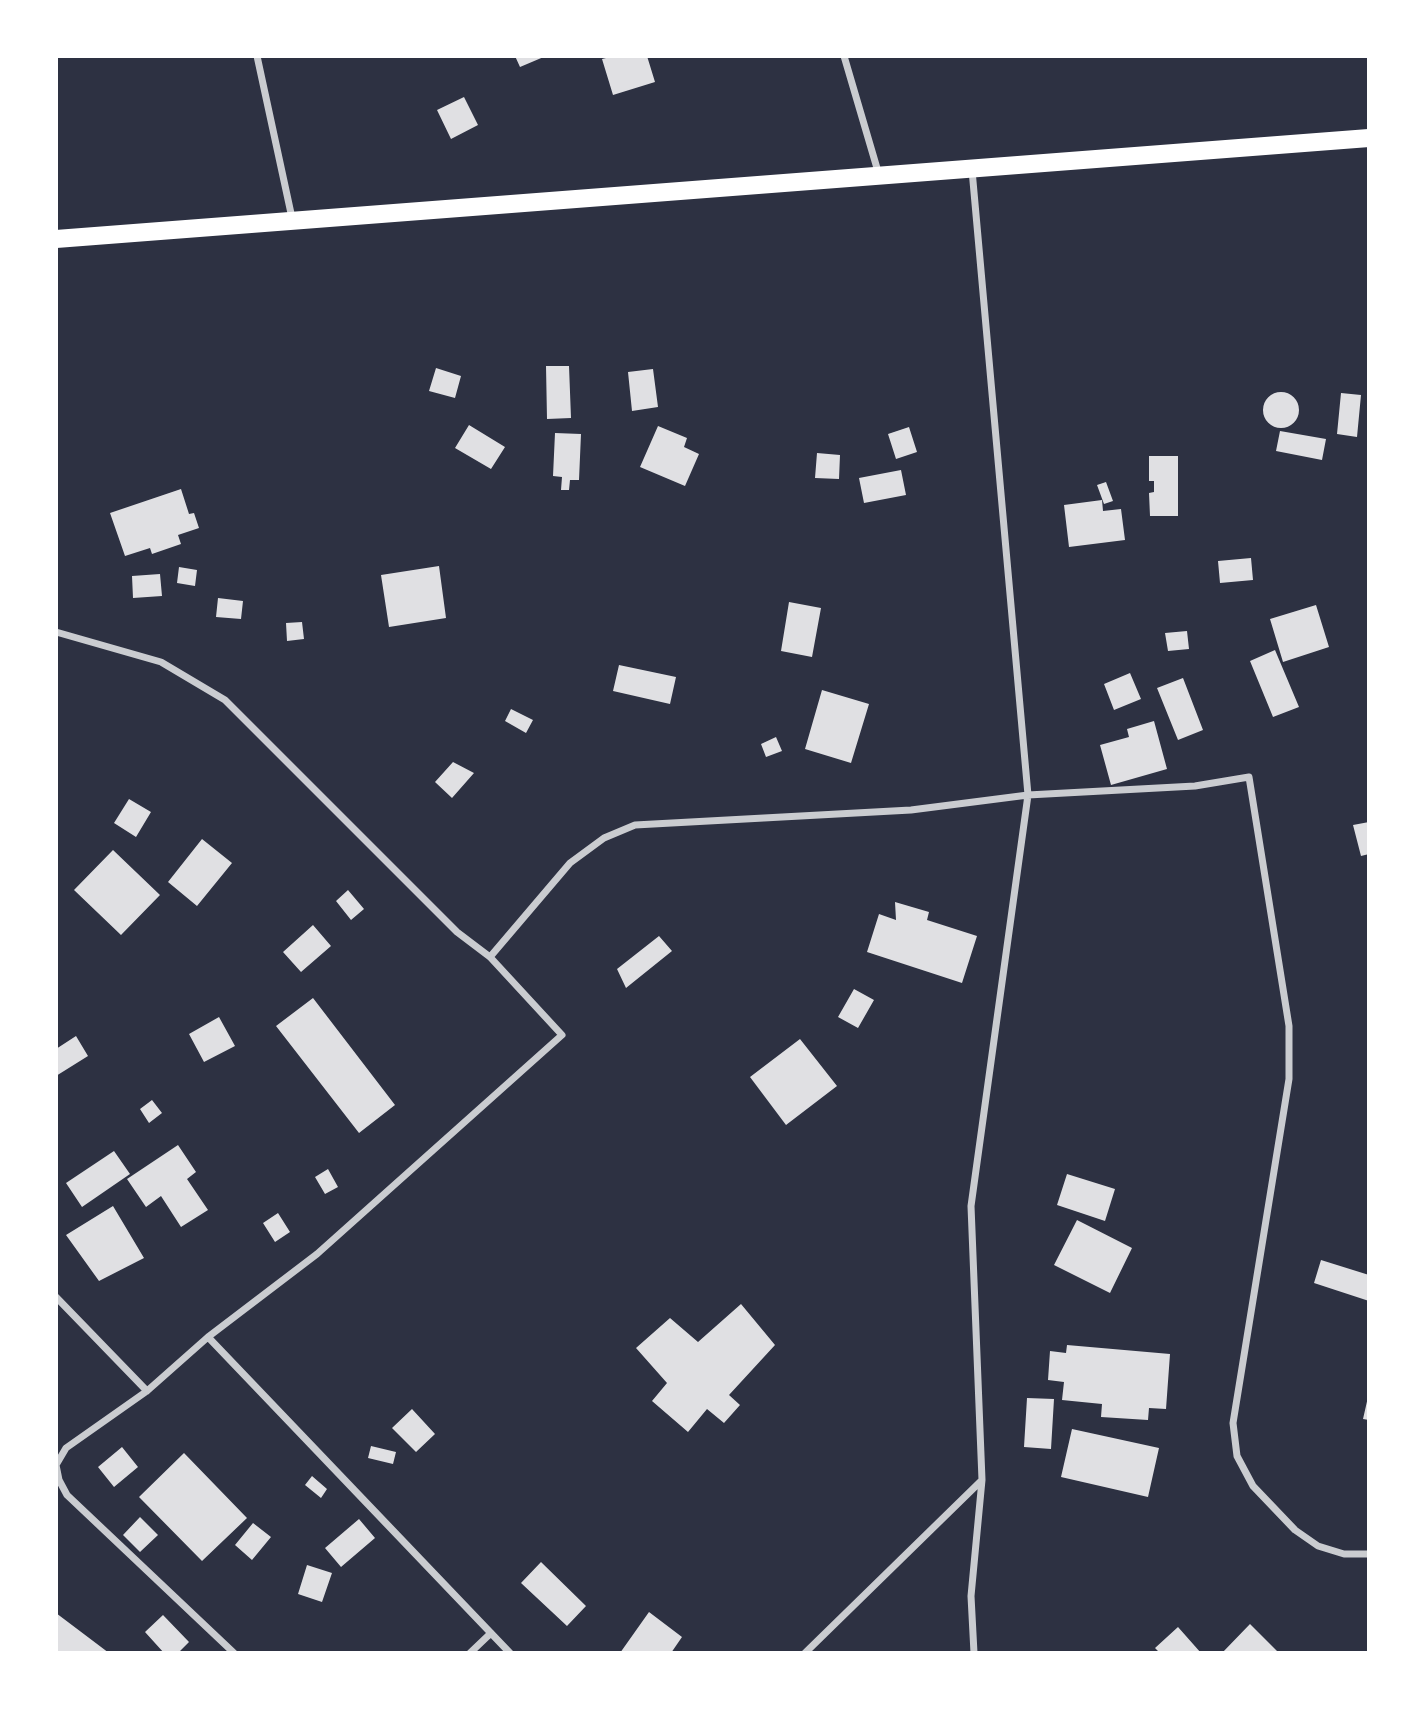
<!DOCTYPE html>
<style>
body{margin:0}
#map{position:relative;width:1425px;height:1709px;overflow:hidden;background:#2d3142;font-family:Jost,sans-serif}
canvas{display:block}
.frame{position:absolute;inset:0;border:58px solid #fff;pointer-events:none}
</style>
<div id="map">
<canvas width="1425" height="1709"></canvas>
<div class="frame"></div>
</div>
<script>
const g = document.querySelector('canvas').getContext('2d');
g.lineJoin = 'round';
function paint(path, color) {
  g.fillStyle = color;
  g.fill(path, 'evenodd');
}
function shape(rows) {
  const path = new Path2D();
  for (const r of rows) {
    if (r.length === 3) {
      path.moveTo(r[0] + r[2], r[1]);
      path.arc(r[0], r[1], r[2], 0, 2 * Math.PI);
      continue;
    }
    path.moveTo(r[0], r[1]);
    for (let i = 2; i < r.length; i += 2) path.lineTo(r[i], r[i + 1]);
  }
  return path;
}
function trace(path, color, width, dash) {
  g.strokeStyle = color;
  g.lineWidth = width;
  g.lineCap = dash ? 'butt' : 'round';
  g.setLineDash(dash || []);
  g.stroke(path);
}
paint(shape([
 [515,56,546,56,520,67],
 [614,56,647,56,655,82,613,95,602,59],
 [464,97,478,125,451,139,437,110],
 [546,366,569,366,571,418,547,419],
 [436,368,461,376,455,398,429,391],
 [653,369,658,407,632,411,628,372],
 [1281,410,18],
 [1341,393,1361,395,1357,437,1337,434],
 [469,425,505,447,491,469,455,448],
 [658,426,687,438,684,447,699,454,685,486,640,467],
 [909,427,917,452,896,459,888,434],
 [1280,431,1326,439,1322,460,1276,451],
 [555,433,581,434,579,480,570,480,569,490,561,490,562,477,553,476],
 [817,453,840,455,839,479,815,478],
 [1149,456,1178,456,1178,516,1150,516,1149,493,1154,492,1154,481,1149,481],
 [901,470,906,495,864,503,859,478],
 [1106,482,1113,501,1104,504,1097,485],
 [181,489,189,514,194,513,199,528,178,535,181,544,152,554,150,548,125,556,110,513],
 [1102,500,1103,511,1121,509,1125,540,1069,547,1064,505],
 [1251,558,1253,580,1220,583,1218,561],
 [439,566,446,618,389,627,381,575],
 [179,567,197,570,195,586,177,583],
 [160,574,162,596,133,598,132,576],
 [218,598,243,601,241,619,216,617],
 [789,602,821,608,812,657,781,651],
 [1316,605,1329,647,1283,662,1270,619],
 [302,622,304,639,287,641,286,623],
 [1187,631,1189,649,1168,651,1165,633],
 [1275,650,1299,707,1273,717,1250,661],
 [619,665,676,677,670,704,613,691],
 [1130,673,1141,699,1114,710,1104,684],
 [1183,678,1203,730,1178,740,1157,688],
 [822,690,869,704,851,763,805,749],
 [511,709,533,720,526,733,505,721],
 [1154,721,1167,769,1111,785,1100,745,1129,737,1127,729],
 [776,737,782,751,766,757,761,744],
 [453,762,474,773,452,798,435,782],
 [129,799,151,812,136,837,114,823],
 [1369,822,1369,854,1361,856,1353,825],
 [202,839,232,863,197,906,168,882],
 [113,850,160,895,121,935,74,890],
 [348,890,364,909,351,920,336,901],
 [895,902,929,912,927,920,977,936,962,983,867,952,879,914,896,920],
 [313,925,331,946,301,972,283,952],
 [659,936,672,951,626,988,617,969],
 [854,989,874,1000,858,1028,838,1017],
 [313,998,395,1105,359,1133,276,1026],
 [219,1017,235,1046,204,1062,189,1034],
 [76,1036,88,1056,56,1076,56,1049],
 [800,1039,837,1086,786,1125,750,1077],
 [152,1100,162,1113,149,1123,140,1109],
 [178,1145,196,1172,187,1179,208,1210,181,1227,161,1196,146,1207,127,1179],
 [114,1151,130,1174,82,1207,66,1183],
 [328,1169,338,1187,325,1194,315,1177],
 [1067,1174,1115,1189,1105,1221,1057,1205],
 [113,1206,144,1258,99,1281,66,1235],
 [278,1213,290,1232,275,1242,263,1223],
 [1077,1220,1132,1248,1110,1293,1054,1265],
 [1321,1260,1369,1275,1369,1301,1314,1283],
 [741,1304,775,1345,729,1395,740,1405,724,1423,707,1409,688,1432,652,1401,667,1383,636,1348,670,1318,698,1342],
 [1067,1345,1170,1354,1166,1409,1149,1408,1148,1420,1101,1417,1102,1404,1062,1400,1064,1382,1048,1380,1050,1351,1066,1353],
 [1368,1397,1369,1397,1369,1420,1363,1419],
 [1027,1398,1054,1399,1051,1449,1024,1447],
 [412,1409,435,1434,416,1452,392,1428],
 [1072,1429,1159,1448,1148,1497,1061,1477],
 [371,1446,396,1452,393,1464,368,1458],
 [122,1447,138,1467,114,1487,98,1467],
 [184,1453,247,1518,202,1561,139,1497],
 [312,1476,327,1489,321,1498,305,1485],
 [140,1517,158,1535,140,1552,123,1535],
 [359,1519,375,1538,341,1567,325,1548],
 [253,1523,271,1537,252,1560,235,1545],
 [541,1562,586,1606,567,1626,521,1583],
 [307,1565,332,1573,322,1602,298,1594],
 [649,1612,682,1637,671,1653,620,1653],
 [56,1613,109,1653,56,1653],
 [163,1615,189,1642,178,1653,164,1653,145,1632],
 [1250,1624,1279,1653,1222,1653],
 [1178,1627,1201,1653,1160,1653,1155,1648]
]), '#e0e0e3');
trace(shape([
 [257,56,292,218],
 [844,56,879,175],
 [972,170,1028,795,971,1206,982,1480,971,1596,974,1653],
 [56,632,161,662,225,700,457,932,490,957,562,1035,317,1254,208,1337,147,1391,66,1448,56,1465],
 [490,957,570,863,604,838,635,825,911,810,1028,795,1195,786,1249,777,1289,1026,1289,1079,1233,1423,1237,1456,1253,1486,1295,1530,1318,1546,1344,1554,1369,1554],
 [56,1297,147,1391],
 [208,1337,510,1653],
 [56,1465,59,1480,67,1495,234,1653],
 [470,1653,491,1633],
 [805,1653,981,1481]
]), '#caccd0', 7);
trace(shape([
 [56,239,1369,138]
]), '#fff', 18);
</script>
